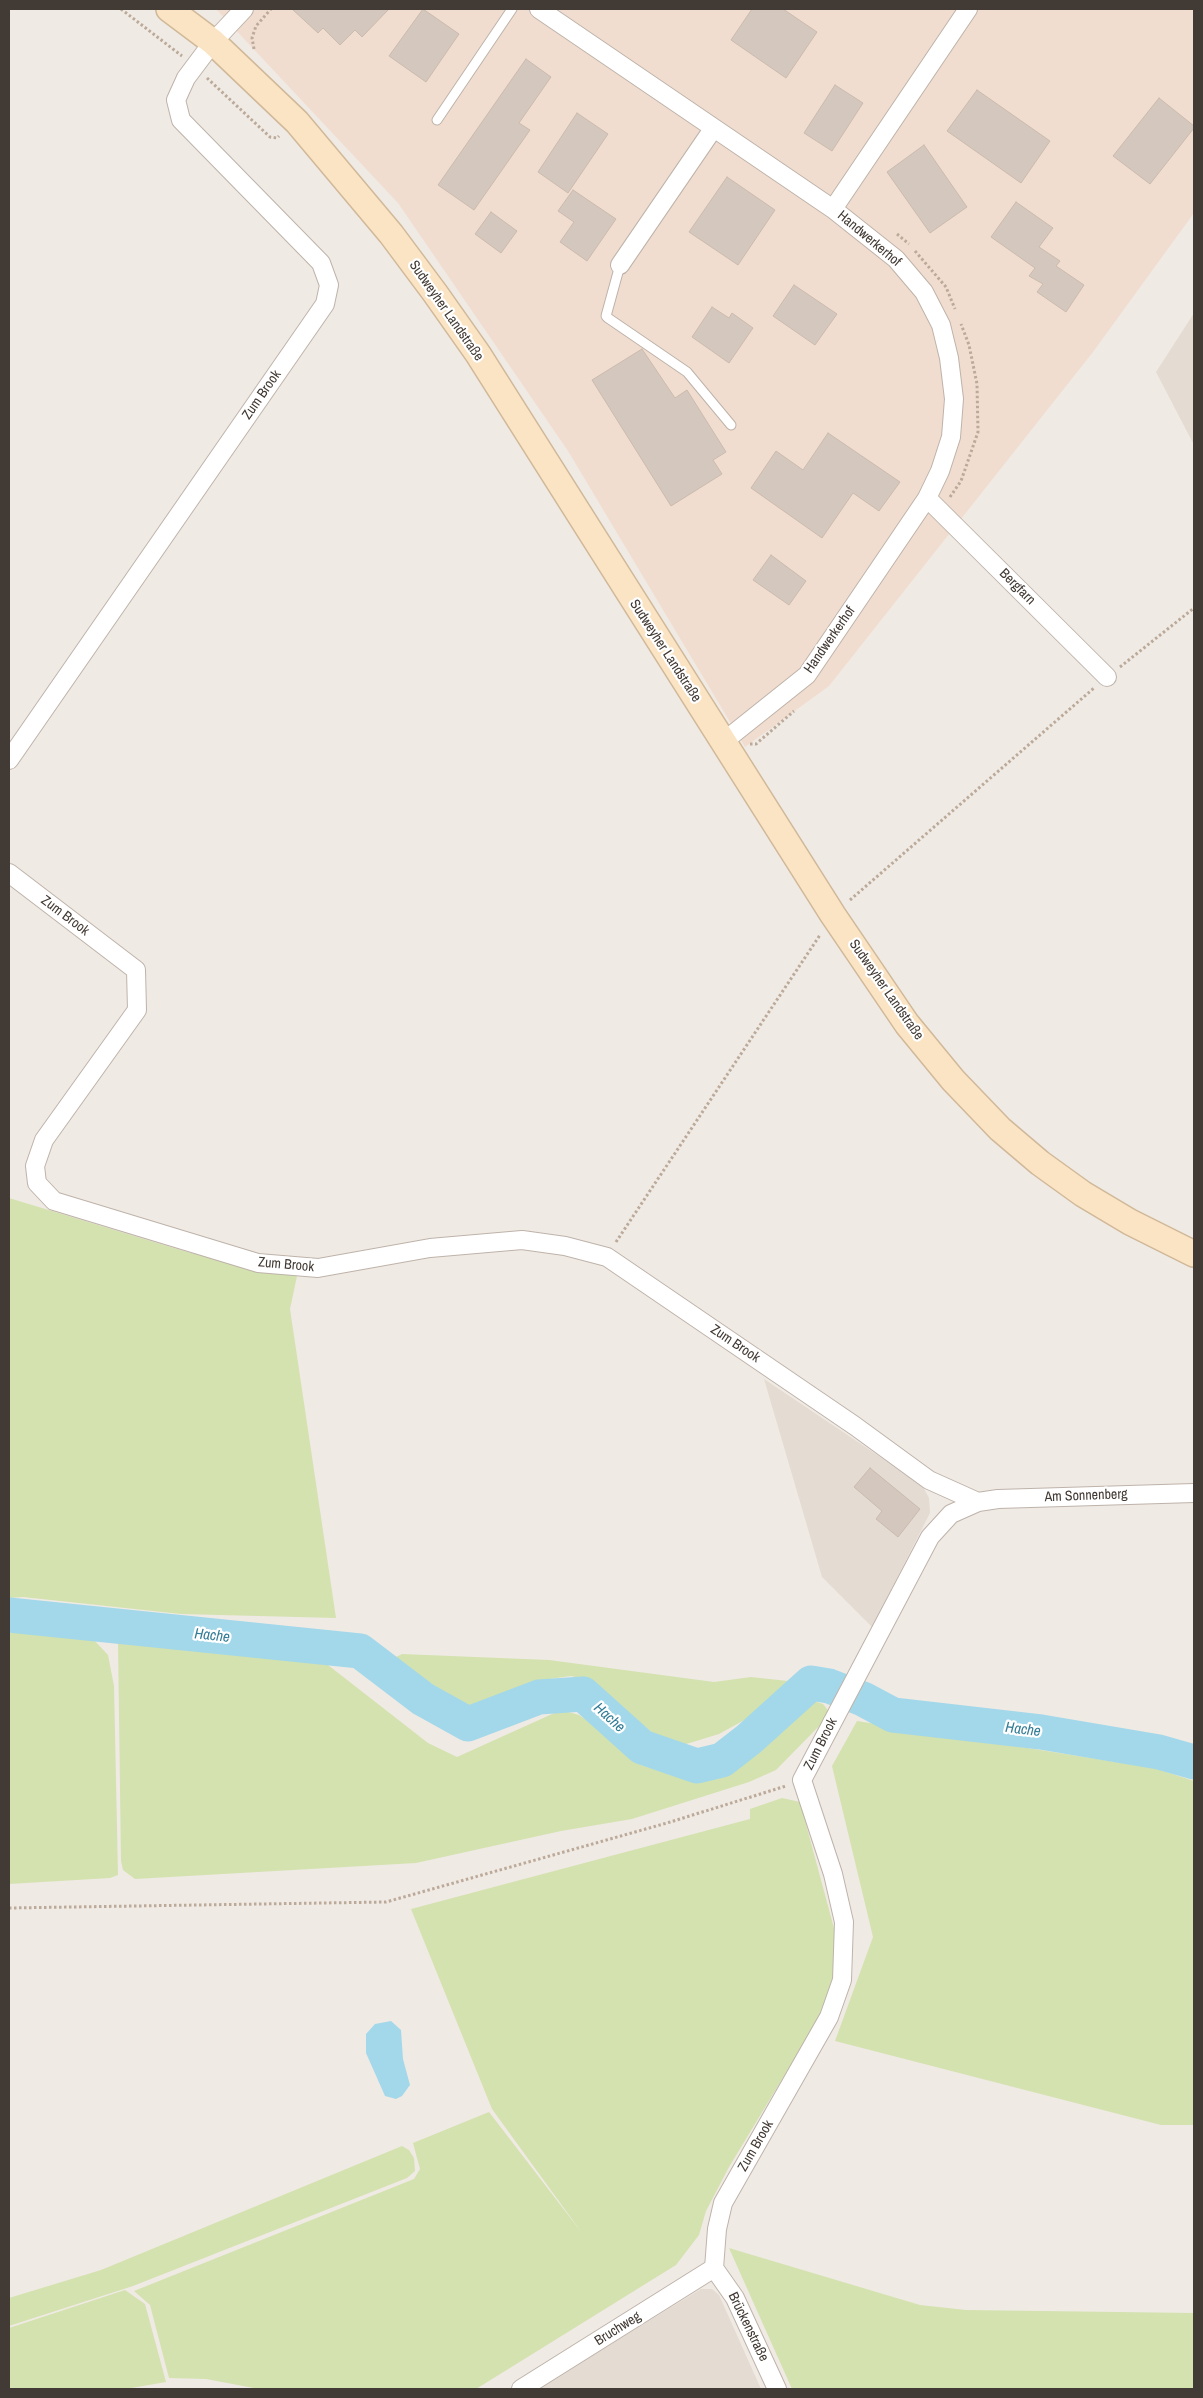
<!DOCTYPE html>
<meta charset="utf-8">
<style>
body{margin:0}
#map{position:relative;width:1203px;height:2398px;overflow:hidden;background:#f0eae4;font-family:"Archivo Narrow",sans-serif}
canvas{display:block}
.frame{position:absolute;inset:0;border:10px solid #423a34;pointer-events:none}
</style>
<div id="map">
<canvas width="1203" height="2398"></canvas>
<div class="frame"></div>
</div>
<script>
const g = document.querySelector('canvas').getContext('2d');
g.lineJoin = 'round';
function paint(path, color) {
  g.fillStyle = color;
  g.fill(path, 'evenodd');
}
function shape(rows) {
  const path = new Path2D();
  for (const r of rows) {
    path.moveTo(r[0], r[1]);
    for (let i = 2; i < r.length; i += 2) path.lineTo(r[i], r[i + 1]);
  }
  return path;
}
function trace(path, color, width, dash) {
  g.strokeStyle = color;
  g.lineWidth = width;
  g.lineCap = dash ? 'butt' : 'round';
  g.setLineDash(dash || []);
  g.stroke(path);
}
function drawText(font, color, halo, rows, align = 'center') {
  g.font = font + ' "Archivo Narrow",sans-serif';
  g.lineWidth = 4.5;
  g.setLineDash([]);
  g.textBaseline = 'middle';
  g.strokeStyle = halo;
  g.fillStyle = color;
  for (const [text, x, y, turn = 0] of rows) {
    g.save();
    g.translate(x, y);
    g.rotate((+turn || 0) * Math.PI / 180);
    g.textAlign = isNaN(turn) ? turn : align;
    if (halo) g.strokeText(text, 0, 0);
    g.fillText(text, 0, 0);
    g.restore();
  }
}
paint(shape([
 [1194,313,1194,445,1156,372],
 [764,1379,922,1485,929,1498,930,1513,872,1627,822,1577],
 [701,2289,712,2289,719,2295,761,2389,537,2389]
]), '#e4dbd2');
paint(shape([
 [216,9,1194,9,1194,213,1093,352,829,686,745,747,568,451,398,203]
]), '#f1ddcf');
paint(shape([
 [9,1198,187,1252,297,1276,290,1309,336,1618,181,1614,23,1597,9,1598],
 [50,1631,92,1638,108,1655,114,1686,118,1875,110,1878,9,1884,9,1633],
 [118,1641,319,1658,428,1743,457,1757,561,1710,579,1715,604,1732,641,1765,669,1774,688,1777,715,1771,755,1750,798,1709,814,1701,823,1704,831,1714,776,1770,749,1782,632,1819,561,1831,416,1863,135,1879,123,1870,121,1861],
 [402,1654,549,1660,714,1682,751,1677,797,1682,799,1686,797,1691,719,1734,683,1745,663,1742,591,1681,571,1676,549,1679,467,1707,400,1663,396,1657],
 [857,1721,1154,1768,1194,1781,1194,2125,1161,2125,835,2041,873,1937,832,1766],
 [782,1798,800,1802,835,1932,834,1980,819,2018,729,2167,706,2211,699,2235,676,2265,476,2389,259,2389,206,2379,169,2378,150,2305,134,2291,414,2179,420,2169,413,2143,489,2112,582,2233,492,2109,411,1909,750,1819,750,1809],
 [402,2146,409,2150,414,2158,415,2171,407,2178,133,2286,9,2326,9,2298,101,2270],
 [729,2248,920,2305,966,2310,1194,2313,1194,2389,792,2389],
 [125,2290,145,2304,166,2382,126,2389,9,2389,9,2328]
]), '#d3e2af');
paint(shape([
 [391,2021,401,2030,403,2059,410,2085,402,2096,396,2099,385,2096,366,2053,366,2034,375,2024]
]), '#a3d8ea');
trace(shape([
 [9,1615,360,1651,423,1699,468,1724,539,1697,583,1694,642,1747,697,1766,722,1760,749,1739,811,1683,829,1686,863,1699,893,1715,1041,1732,1159,1752,1194,1762]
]), '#a3d8ea', 35);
const building = shape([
 [292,9,389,9,362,37,355,30,340,45,323,28,318,33,292,9],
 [423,9,459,34,426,82,389,56,423,9],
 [752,9,783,9,817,32,786,78,731,40,752,9],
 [526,59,551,77,519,123,530,130,474,210,438,185,526,59],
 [835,85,863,103,832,151,804,133,835,85],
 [977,90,1050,141,1021,183,947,131,977,90],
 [1159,98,1194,126,1194,128,1150,184,1113,156,1159,98],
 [577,113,608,134,568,193,538,172,577,113],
 [924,145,967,207,930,233,887,172,924,145],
 [727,177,775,210,738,265,689,232,727,177],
 [573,190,616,219,587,261,560,242,574,222,558,211,573,190],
 [1016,202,1053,228,1039,247,1060,261,1056,266,1084,285,1066,312,1037,292,1043,284,1029,276,1035,268,991,237,1016,202],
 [491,212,517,231,501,253,475,234,491,212],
 [794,285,837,314,815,345,773,316,794,285],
 [712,307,729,318,732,313,753,328,729,363,692,337,712,307],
 [642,349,675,398,687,390,726,452,713,460,722,474,671,506,592,380,642,349],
 [828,433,900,482,879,511,853,493,822,538,751,488,776,451,803,470,828,433],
 [771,555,806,581,789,605,753,580,771,555],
 [870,1468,920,1509,898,1537,876,1519,882,1511,854,1487,870,1468]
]);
paint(building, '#d4c7bd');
trace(building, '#cbbbae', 1);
const service = shape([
 [437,120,512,9],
 [620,265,606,316,608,318,687,372,731,425]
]);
const minor = shape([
 [539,9,833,209,896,259,924,292,941,325,949,358,954,399,951,437,940,471,927,498,807,675,723,742],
 [833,209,968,9],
 [620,265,713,129],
 [927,498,1107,677],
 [9,760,325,304,329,285,321,263,181,120,176,100,186,78,213,42,244,9],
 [9,873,136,970,137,1010,44,1140,35,1166,37,1183,54,1201,258,1263,318,1268,430,1248,522,1240,565,1246,607,1257,855,1426,929,1480,978,1502],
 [714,2268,717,2229,723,2203,829,2017,842,1980,844,1922,833,1874,802,1780,930,1537,951,1514,978,1502,998,1499,1194,1493],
 [714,2268,735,2298,777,2389],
 [521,2389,714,2268]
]);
const secondary = shape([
 [169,9,213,42,297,122,391,234,435,293,478,354,833,915,907,1024,953,1080,1000,1129,1040,1163,1083,1194,1130,1222,1194,1254]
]);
trace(service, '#beb3aa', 11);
trace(minor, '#beb3aa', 20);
trace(secondary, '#d0b899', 28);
trace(shape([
 [121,9,182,56],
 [254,49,252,38,256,26,271,9],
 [207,78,270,137,277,138,279,136],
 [897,234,909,244],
 [915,251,946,287,955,309],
 [950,497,961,481,978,432,977,384,969,345,961,324],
 [1120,667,1194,608],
 [750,744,756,744,794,711],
 [850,900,1094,688],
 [616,1242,820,935],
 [9,1908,386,1902,667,1823,786,1786]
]), '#ba9', 3, [2.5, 2.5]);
trace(service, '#fff', 9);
trace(minor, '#fff', 18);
trace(secondary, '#fae4c4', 25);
drawText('14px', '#423a34', '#fff', [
 ["Handwerkerhof",869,239,40],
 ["Sudweyher Landstraße",446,311,55],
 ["Zum Brook",262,395,-55],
 ["Bergfarn",1017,587,45],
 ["Handwerkerhof",830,640,-55],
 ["Sudweyher Landstraße",665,651,57],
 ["Zum Brook",65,916,37],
 ["Sudweyher Landstraße",886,990,55],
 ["Zum Brook",286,1265,5],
 ["Zum Brook",735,1344,34],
 ["Am Sonnenberg",1086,1496,-2],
 ["Zum Brook",821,1744,-63],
 ["Zum Brook",756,2146,-60],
 ["Brückenstraße",748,2327,64],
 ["Bruchweg",618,2329,-32]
]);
drawText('italic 15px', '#327c95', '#fff', [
 ["Hache",212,1636,6],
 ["Hache",609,1718,42],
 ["Hache",1023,1730,7]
]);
</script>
